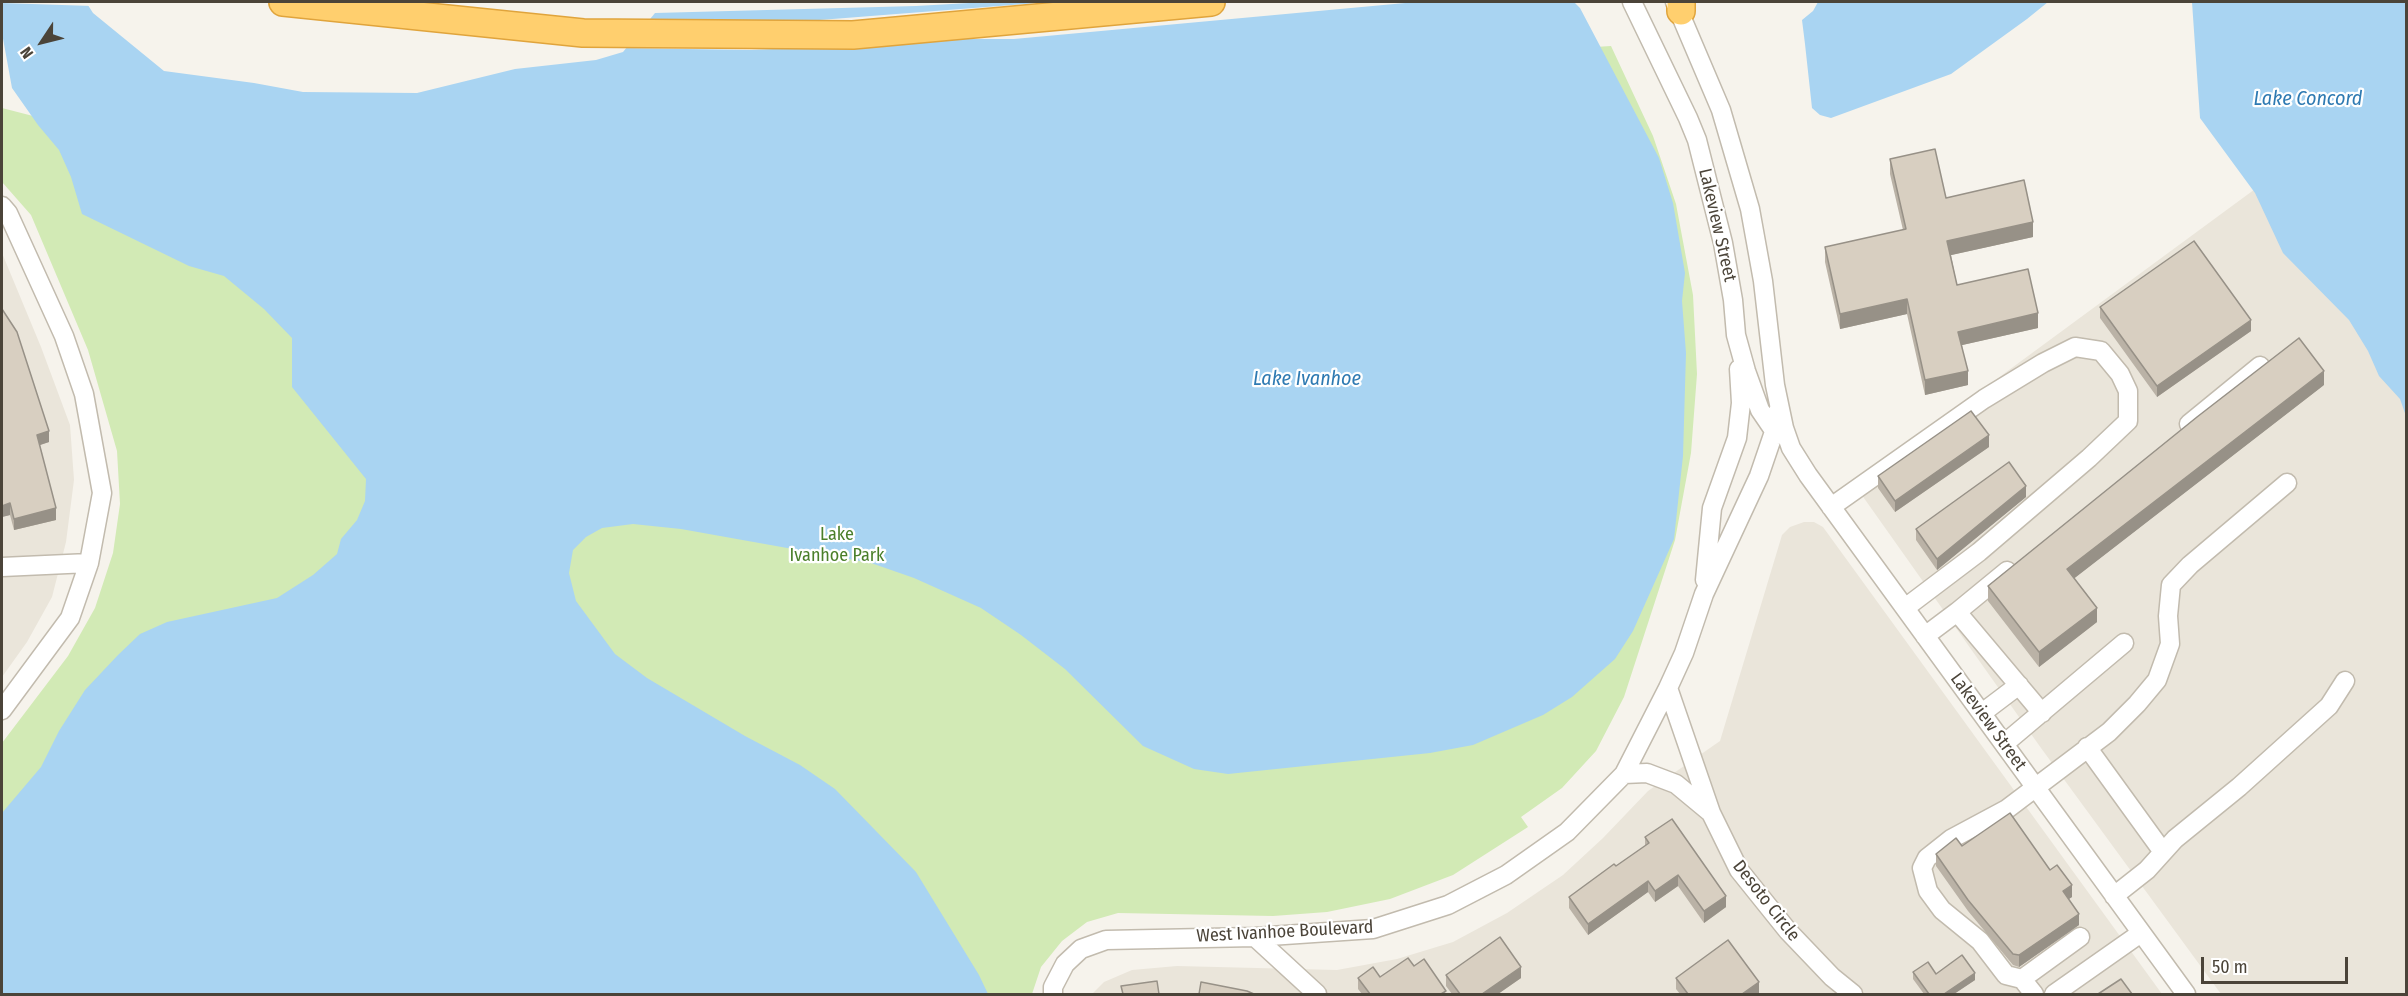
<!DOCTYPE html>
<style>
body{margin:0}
#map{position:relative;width:2408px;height:996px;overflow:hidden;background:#f6f3ec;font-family:"Fira Sans Condensed",sans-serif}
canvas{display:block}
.frame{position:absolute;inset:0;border:3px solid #4b4439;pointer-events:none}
.north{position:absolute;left:12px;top:12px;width:60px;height:60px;-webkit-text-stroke:4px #fff;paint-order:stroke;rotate:235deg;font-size:16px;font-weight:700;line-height:24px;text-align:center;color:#4b4439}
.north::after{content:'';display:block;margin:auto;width:21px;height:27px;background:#4b4439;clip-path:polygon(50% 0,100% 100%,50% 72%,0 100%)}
.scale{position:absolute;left:2201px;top:957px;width:147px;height:27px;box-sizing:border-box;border:3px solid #4b4439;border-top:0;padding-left:8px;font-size:18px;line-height:21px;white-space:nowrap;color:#4b4439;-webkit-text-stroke:4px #fff;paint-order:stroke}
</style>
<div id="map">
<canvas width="2408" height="996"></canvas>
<div class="frame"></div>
<div class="north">N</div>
<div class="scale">50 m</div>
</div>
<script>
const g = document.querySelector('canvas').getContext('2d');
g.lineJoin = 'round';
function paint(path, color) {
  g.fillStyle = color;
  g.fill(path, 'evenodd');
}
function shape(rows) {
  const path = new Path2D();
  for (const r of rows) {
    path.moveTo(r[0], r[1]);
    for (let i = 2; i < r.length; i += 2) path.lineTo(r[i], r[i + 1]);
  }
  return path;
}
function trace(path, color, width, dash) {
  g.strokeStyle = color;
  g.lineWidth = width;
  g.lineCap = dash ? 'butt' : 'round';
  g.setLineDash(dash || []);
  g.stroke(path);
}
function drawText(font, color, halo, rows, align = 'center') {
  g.font = font + ' "Fira Sans Condensed",sans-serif';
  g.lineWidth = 4.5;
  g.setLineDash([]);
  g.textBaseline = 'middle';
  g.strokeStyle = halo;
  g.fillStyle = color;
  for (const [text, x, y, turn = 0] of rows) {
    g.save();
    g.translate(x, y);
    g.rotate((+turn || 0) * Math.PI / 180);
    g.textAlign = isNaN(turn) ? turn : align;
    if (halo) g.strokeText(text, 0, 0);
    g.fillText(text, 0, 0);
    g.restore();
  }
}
paint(shape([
 [2406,78,2406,994,2221,994,2041,748,1854,484],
 [2,253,41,347,70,425,74,480,66,542,52,597,27,642,2,677],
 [1804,522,1814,522,1823,527,2162,994,1092,994,1104,982,1132,970,1177,966,1337,970,1397,959,1453,942,1507,913,1563,875,1603,838,1648,791,1720,741,1782,535,1790,527]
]), '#eae5da');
paint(shape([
 [1611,46,1653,136,1676,204,1693,295,1697,374,1691,453,1675,540,1624,697,1596,751,1562,788,1521,817,1528,827,1453,875,1390,899,1327,912,1273,916,1118,913,1087,922,1062,941,1041,967,1032,994,2,994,2,743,68,656,95,608,113,553,120,504,117,451,88,350,31,215,2,182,2,108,122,139]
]), '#d2eab5');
paint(shape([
 [2,2,86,2,93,13,164,71,254,83,303,92,417,93,515,69,596,60,623,52,655,13,916,6,987,2,1574,2,1580,8,1659,158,1673,203,1685,273,1682,301,1686,353,1683,456,1674,539,1633,631,1615,659,1572,697,1543,715,1473,745,1430,753,1228,774,1194,769,1143,746,1065,669,1021,635,981,608,914,578,871,563,681,529,633,524,602,528,586,537,573,550,569,573,576,601,615,654,647,678,745,736,800,765,835,789,916,872,979,975,988,994,2,994,2,813,41,767,59,731,85,690,118,655,140,634,167,622,277,598,313,575,337,554,341,539,357,520,365,501,366,479,292,387,292,338,264,309,224,276,189,266,82,214,71,177,59,150,38,125,12,88,2,33],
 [1818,2,2048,2,2027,19,1951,74,1831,118,1820,115,1812,108,1805,44,1802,20,1813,11],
 [2192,2,2406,2,2406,416,2400,399,2379,376,2368,351,2349,320,2283,253,2255,193,2200,118]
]), '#a9d4f2');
paint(shape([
 [2,2,90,2,92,6,2,3],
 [1050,2,1416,2,1014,39,929,39,842,46,750,50,623,48,644,22,807,21]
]), '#f6f3ec');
const minor = shape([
 [1632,2,1688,118,1697,140,1723,243,1733,300,1736,335,1746,371,1760,410,1777,435],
 [1675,2,1721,110,1750,209,1763,281,1775,385,1784,428,1791,448,1808,475,2186,994],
 [2,206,8,213,64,336,84,394,102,493,89,563,70,618,2,710],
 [2189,424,2260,366],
 [1831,507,1984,399,2043,363,2075,347,2101,351,2120,374,2128,391,2128,421,2089,458,1979,552,1905,608],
 [2,567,89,563],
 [2007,571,1957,612,2042,713],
 [1705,580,1712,508,1737,438,1741,403,1739,369],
 [1925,636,1957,612],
 [1668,688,1711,813,1739,870,1788,931,1832,977,1853,994],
 [1982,713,2019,685],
 [2004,744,2124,643],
 [2087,747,2163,852],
 [1624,774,1647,773,1676,784,1711,813],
 [2114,896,2147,870,2175,839,2239,787,2329,706,2345,681],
 [1255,937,1317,994],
 [2022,979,2080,937],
 [1053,994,1053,987,1065,964,1081,949,1106,940,1255,937,1373,929,1448,905,1506,875,1567,832,1624,774,1668,688,1684,653,1704,594,1759,476,1774,432,1778,411],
 [2034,994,2022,979,2006,975,1980,941,1942,910,1928,891,1922,868,1927,858,1951,839,2007,809,2109,732,2137,704,2157,680,2170,644,2168,616,2171,585,2190,565,2287,483],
 [2054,994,2141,933]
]);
const highway = shape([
 [283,2,583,33,853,35,1211,2],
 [1681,11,1681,2]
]);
trace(minor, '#c2bbae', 21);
trace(highway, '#e0a43c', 30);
trace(minor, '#fff', 18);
trace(highway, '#ffcf6e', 27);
paint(shape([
 [1890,159,1946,198,2033,237,1951,255,1957,285,2038,328,1962,345,1968,385,1925,395,1907,314,1840,329,1825,262,1825,247,1903,230,1890,174],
 [2100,307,2251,331,2157,397,2100,318],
 [2,309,49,442,40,445,56,520,14,530,10,515,2,517],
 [2324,385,2074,578,2097,622,2039,667,1988,601,1988,586],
 [1989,447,1895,512,1878,488,1878,476],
 [2026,497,1937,570,1916,540,1916,529],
 [1645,837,1726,907,1704,923,1678,886,1655,902,1648,892,1588,935,1569,908,1569,897,1616,866,1645,846],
 [1962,846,2072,897,2068,899,2079,925,2019,967,2013,965,1968,911,1936,866,1936,854],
 [1414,966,1446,994,1362,994,1358,989,1358,978,1380,977],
 [1913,972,1936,974,1975,980,1954,994,1924,994,1913,979],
 [1446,975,1521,978,1498,994,1452,994,1446,986],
 [1676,978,1759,993,1758,994,1680,994,1676,989]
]), '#bab2a6');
paint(shape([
 [2033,222,2033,237,1947,256,1947,241],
 [1907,299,1907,314,1840,329,1840,314],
 [2038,313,2038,328,1958,346,1958,332],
 [2251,320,2251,331,2157,397,2157,386],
 [1968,371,1968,385,1925,395,1925,380],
 [2324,371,2324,385,2067,584,2067,569],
 [49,431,49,442,37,446,37,435],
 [1989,435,1989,447,1895,512,1895,501],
 [2026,486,2026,497,1937,570,1937,559],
 [10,503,10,515,2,517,2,506],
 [56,508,56,520,14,530,14,519],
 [2097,608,2097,622,2039,667,2039,652],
 [3,636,3,647,2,649,2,638],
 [1678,875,1678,886,1655,902,1655,891],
 [1648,881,1648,892,1588,935,1588,924],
 [2072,885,2072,897,2063,903,2063,891],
 [1726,896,1726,907,1704,923,1704,911],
 [2079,914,2079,925,2019,967,2019,955],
 [1521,967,1521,978,1498,994,1482,994],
 [1975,973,1975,980,1954,994,1944,994],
 [1759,982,1759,993,1758,994,1742,994]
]), '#979187');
const building = shape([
 [1935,149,1946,198,2024,180,2033,222,1947,241,1957,285,2028,269,2038,313,1958,332,1968,371,1925,380,1907,299,1840,314,1825,247,1906,229,1890,159,1935,149],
 [2194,241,2251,320,2157,386,2100,307,2194,241],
 [2,309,17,332,49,431,37,435,56,508,14,519,10,503,2,506,2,309],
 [2299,338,2324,371,2067,569,2097,608,2039,652,1988,586,2197,417,2299,338],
 [1971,411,1989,435,1895,501,1878,476,1971,411],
 [2009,462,2026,486,1937,559,1916,529,2009,462],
 [2010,813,2050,870,2057,865,2072,885,2063,891,2079,914,2019,955,2013,954,1968,900,1936,854,1956,838,1962,846,2010,813],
 [1672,819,1726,896,1704,911,1678,875,1655,891,1648,881,1588,924,1569,897,1614,864,1616,866,1649,843,1645,837,1672,819],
 [1500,937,1521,967,1482,994,1460,994,1446,975,1500,937],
 [1728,940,1759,982,1742,994,1688,994,1676,978,1728,940],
 [1962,955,1975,973,1944,994,1929,994,1913,972,1928,962,1936,974,1962,955],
 [1408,958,1414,966,1424,959,1446,991,1441,994,1370,994,1358,978,1373,967,1380,977,1408,958],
 [2121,979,2132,994,2098,994,2121,979],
 [1157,981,1159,994,1123,994,1121,986,1157,981],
 [1201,982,1247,991,1254,994,1199,994,1201,982]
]);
paint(building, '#d8cfc1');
trace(building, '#979187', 1.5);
drawText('18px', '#4b4439', '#fff', [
 ["Lakeview Street",1717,225,77],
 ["Lakeview Street",1988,722,54],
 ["Desoto Circle",1766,901,52],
 ["West Ivanhoe Boulevard",1285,932,-3]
]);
drawText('18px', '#4a7f2a', '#fff', [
 ["Lake",837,535],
 ["Ivanhoe Park",837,556]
]);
drawText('italic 20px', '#2e7ab2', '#fff', [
 ["Lake Concord",2308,99],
 ["Lake Ivanhoe",1307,379]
]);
</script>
